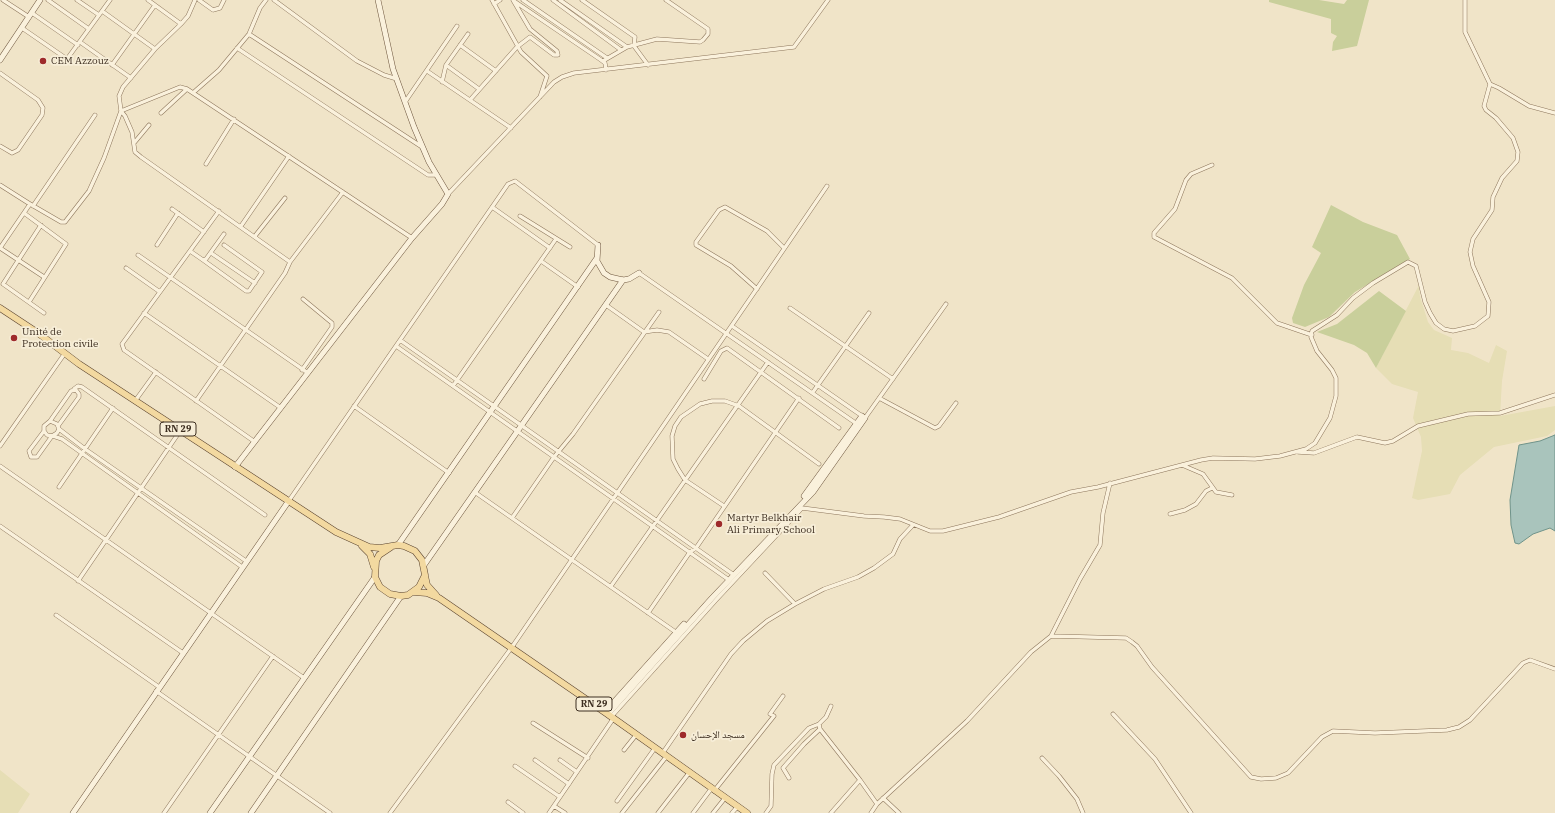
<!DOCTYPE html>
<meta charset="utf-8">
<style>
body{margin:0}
canvas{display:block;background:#f0e4c8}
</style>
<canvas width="1555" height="813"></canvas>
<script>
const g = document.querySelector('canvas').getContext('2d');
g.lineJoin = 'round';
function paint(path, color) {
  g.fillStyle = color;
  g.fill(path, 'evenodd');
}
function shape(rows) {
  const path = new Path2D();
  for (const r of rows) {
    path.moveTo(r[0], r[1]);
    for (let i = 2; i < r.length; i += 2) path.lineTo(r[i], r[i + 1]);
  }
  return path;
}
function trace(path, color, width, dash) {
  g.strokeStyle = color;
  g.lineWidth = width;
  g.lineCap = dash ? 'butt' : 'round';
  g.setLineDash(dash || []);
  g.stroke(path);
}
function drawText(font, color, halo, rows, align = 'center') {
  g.font = font + ' "IBM Plex Serif","Noto Naskh Arabic",serif';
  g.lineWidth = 3.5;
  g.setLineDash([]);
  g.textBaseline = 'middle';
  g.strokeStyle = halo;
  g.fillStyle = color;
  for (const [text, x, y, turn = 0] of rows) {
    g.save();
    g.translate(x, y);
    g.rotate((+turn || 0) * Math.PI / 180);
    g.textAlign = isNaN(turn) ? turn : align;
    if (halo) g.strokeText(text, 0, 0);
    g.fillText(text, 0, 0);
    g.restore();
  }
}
paint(shape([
 [1419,285,1420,297,1428,322,1434,330,1452,338,1451,350,1468,353,1489,363,1496,345,1507,351,1502,381,1500,416,1555,406,1555,430,1547,436,1494,447,1460,475,1450,494,1418,500,1412,498,1422,451,1421,437,1413,418,1418,392,1392,384,1376,368],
 [0,770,30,794,18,813,0,813]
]), '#e6deb5');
paint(shape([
 [1269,0,1319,0,1344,4,1347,0,1369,0,1357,46,1332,51,1333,42,1337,36,1331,33,1331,19,1269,2],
 [1331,205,1363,222,1397,235,1410,259,1355,292,1329,317,1305,327,1293,323,1292,318,1304,285,1321,253,1312,247],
 [1379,291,1406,311,1376,368,1367,353,1354,345,1317,332,1337,324]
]), '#c9cf9b');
const water = shape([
 [1555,435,1555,531,1550,528,1533,534,1519,544,1515,543,1511,525,1510,500,1519,445,1540,441,1555,435]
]);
paint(water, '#a9c4bc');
trace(water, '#6f938a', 1);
const street = shape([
 [3,0,29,17],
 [48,0,89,29],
 [77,0,99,15],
 [148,0,181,24,188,16,195,0],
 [199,0,213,10,220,8,224,0],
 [274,0,357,61,384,75,397,79],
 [492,0,521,52,547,76,540,97],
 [523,0,607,58],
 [553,0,621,50],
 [560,0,627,47],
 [582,0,635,37,634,46,648,65],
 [514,1,601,60,605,63,606,70],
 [494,4,500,0],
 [102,11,155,49],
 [32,13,78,45],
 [22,28,67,59,110,0],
 [249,34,422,147],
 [80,42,131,78],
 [460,45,496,71],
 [237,48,428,175,437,175],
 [603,61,627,47,657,39,700,42,703,40,708,34,708,29,666,0],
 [112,65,155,5],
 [446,65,479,89],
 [427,71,511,128],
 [0,73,38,100,43,108,42,115,18,150,12,153,0,146],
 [442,82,446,65,468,34],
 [1490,84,1499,88,1529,106,1555,113],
 [194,92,219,70,249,34,260,8,266,0],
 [470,100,517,47,530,37,554,55,558,55,557,51,530,29,513,0],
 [405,102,457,26],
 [161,113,187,89],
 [134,143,149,125],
 [206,164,234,119],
 [1212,165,1191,174,1186,180,1175,209,1154,233,1154,237,1232,278,1277,323,1312,335],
 [0,185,30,204,0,248],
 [448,194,554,82,562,77,574,73,794,47,828,0],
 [30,204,61,222,65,222,89,191,104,158,121,111,119,96,123,87,155,49,181,24],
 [33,206,95,115],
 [492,207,550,248],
 [172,209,204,232],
 [219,211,122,344,124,350,255,442],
 [24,213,66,244,29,302],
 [520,216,570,247],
 [41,225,3,284,44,313],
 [241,226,289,156],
 [255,236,285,198],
 [157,245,178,213],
 [0,248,44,277],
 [190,251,203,260,206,259,224,234],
 [211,253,255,283],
 [138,255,308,373],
 [203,260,246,291,249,291,262,272,224,245],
 [541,261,578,287],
 [290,262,141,157,135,152,132,132,125,116,121,111,180,87,187,89,412,238],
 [126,268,160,292],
 [639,273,857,424],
 [757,289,731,266,696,245,696,242,719,210,725,207,767,231,784,248],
 [606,305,644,332,657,330,669,332,708,359],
 [790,308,893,379],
 [144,313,281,408],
 [732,326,865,418,946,304],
 [400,340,734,575],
 [396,346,729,580],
 [302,370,332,327,332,323,303,299],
 [704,379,721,351,727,348,839,428],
 [453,386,556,239],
 [74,389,78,386,82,387,265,515],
 [813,392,869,313],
 [879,398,935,428,939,426,956,403],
 [135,401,156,372],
 [196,401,285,273,290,262,343,192],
 [354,406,449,473],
 [50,421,71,391,76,390,79,394,79,397,58,426],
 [59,429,85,449,246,561],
 [44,431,29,451,31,457,37,457,52,436,57,433,59,429,57,424,50,421,44,426,44,431,47,435,52,436],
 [53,436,62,439,242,567],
 [0,446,65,353],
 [1298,452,1314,453,1357,437,1385,443,1393,441,1418,426,1468,414,1500,413,1555,395],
 [1182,465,1203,474,1216,492,1232,495],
 [0,466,304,678],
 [59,487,113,408],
 [476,493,677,633],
 [288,502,508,184,515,181,598,245],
 [724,506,685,480,678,469,673,459,672,436,675,426,681,417,700,404,712,401,725,401,739,406,819,464],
 [1170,514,1185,510,1196,504,1206,491,1212,488],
 [512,518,554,457,573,434,659,312],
 [0,526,183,653],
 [765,573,795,604],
 [78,581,180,431],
 [611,586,768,362],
 [648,613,690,552,696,548,799,398],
 [56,615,159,687],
 [1051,636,1080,579,1100,545,1103,513,1110,483],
 [156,691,330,813],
 [831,706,826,717,819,724,820,729,860,780,877,804],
 [1113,714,1155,759,1191,813],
 [611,717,716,600,802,508,864,516,884,517,900,519,930,531,943,531,999,517,1071,492,1098,487,1201,460,1213,458,1255,459,1280,456,1306,449,1315,443,1330,418,1336,396,1336,378,1332,370,1317,351,1311,337,1312,331,1337,315,1353,298,1373,283,1408,262,1416,266,1425,302,1430,313,1436,323,1444,329,1453,331,1475,326,1488,316,1489,302,1473,266,1470,252,1473,239,1492,210,1493,197,1502,178,1517,161,1518,152,1513,138,1496,118,1486,110,1484,106,1490,84,1465,32,1465,0],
 [533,723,588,758],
 [624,750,636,735],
 [662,754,731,654,743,641,767,621,795,604,824,589,858,577,874,568,893,554,900,539,913,525],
 [1042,758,1059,776,1077,799,1083,813],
 [535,760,569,784],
 [560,760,577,772],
 [515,766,560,797],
 [789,778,783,768,804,744,820,729],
 [714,791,774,716,770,714,783,696],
 [883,798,899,813],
 [617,801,655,748],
 [508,802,523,813],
 [554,806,565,813],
 [164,813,273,656],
 [390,813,512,647,827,186],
 [549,813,613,719],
 [622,813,666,757],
 [658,813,689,773],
 [693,813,711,789],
 [713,813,725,798],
 [732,813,738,806],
 [766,813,771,806,772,774,774,765,809,728,819,724],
 [831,813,860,780],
 [871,813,877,804,967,721,1031,652,1051,636,1126,638,1132,642,1137,646,1152,667,1251,777,1261,779,1276,778,1288,773,1322,737,1333,731,1375,733,1447,730,1459,727,1470,720,1523,663,1530,660,1555,669]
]);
const secondary = shape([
 [0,60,40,0],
 [598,245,597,261,604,273,610,277,623,280,629,279,639,273],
 [235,467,412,238,442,204,448,194,429,162,414,127,393,69,378,0],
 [804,496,862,416],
 [398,545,597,258],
 [424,565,623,280],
 [605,712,684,624],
 [608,714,712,598,813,492,865,418],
 [73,813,288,502],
 [210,813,375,577],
 [251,813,401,596]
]);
const primary = shape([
 [0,308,38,333,79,364,336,532,369,547,380,548,398,545,404,546,415,551,422,560,425,575,419,587,408,595,401,596,390,594,380,587,375,577,376,561,379,555,391,547],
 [362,546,370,554,374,567],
 [425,576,427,585,436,595],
 [414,592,427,593,439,598,606,713,747,813]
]);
trace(street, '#8d765c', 4.5);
trace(secondary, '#6f573f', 6);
trace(primary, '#5b4430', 7);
trace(street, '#faf1dc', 3.5);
trace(secondary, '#faf1dc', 5);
trace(primary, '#f3d9a0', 6);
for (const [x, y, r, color] of [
 [43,61,4,"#9e2a2b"],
 [14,338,4,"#9e2a2b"],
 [719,524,4,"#9e2a2b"],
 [683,735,4,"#9e2a2b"]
]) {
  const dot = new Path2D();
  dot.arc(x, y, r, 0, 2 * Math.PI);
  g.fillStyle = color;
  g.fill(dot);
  trace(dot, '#f7eed8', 1.5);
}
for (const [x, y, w] of [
 [178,429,36],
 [594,704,36]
]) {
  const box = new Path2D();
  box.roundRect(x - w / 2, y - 7, w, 14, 3);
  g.fillStyle = '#f7eed8';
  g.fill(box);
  trace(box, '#3d2e20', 1);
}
drawText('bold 9px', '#3d2e20', null, [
 ["RN 29",178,429],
 ["RN 29",594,704]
]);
drawText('10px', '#3d2e20', '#f7eed8', [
 ["CEM Azzouz",51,61],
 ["Unité de",22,332],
 ["Protection civile",22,344],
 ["Martyr Belkhair",727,518],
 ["Ali Primary School",727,530],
 ["مسجد الإحسان",691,735]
], 'left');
</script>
